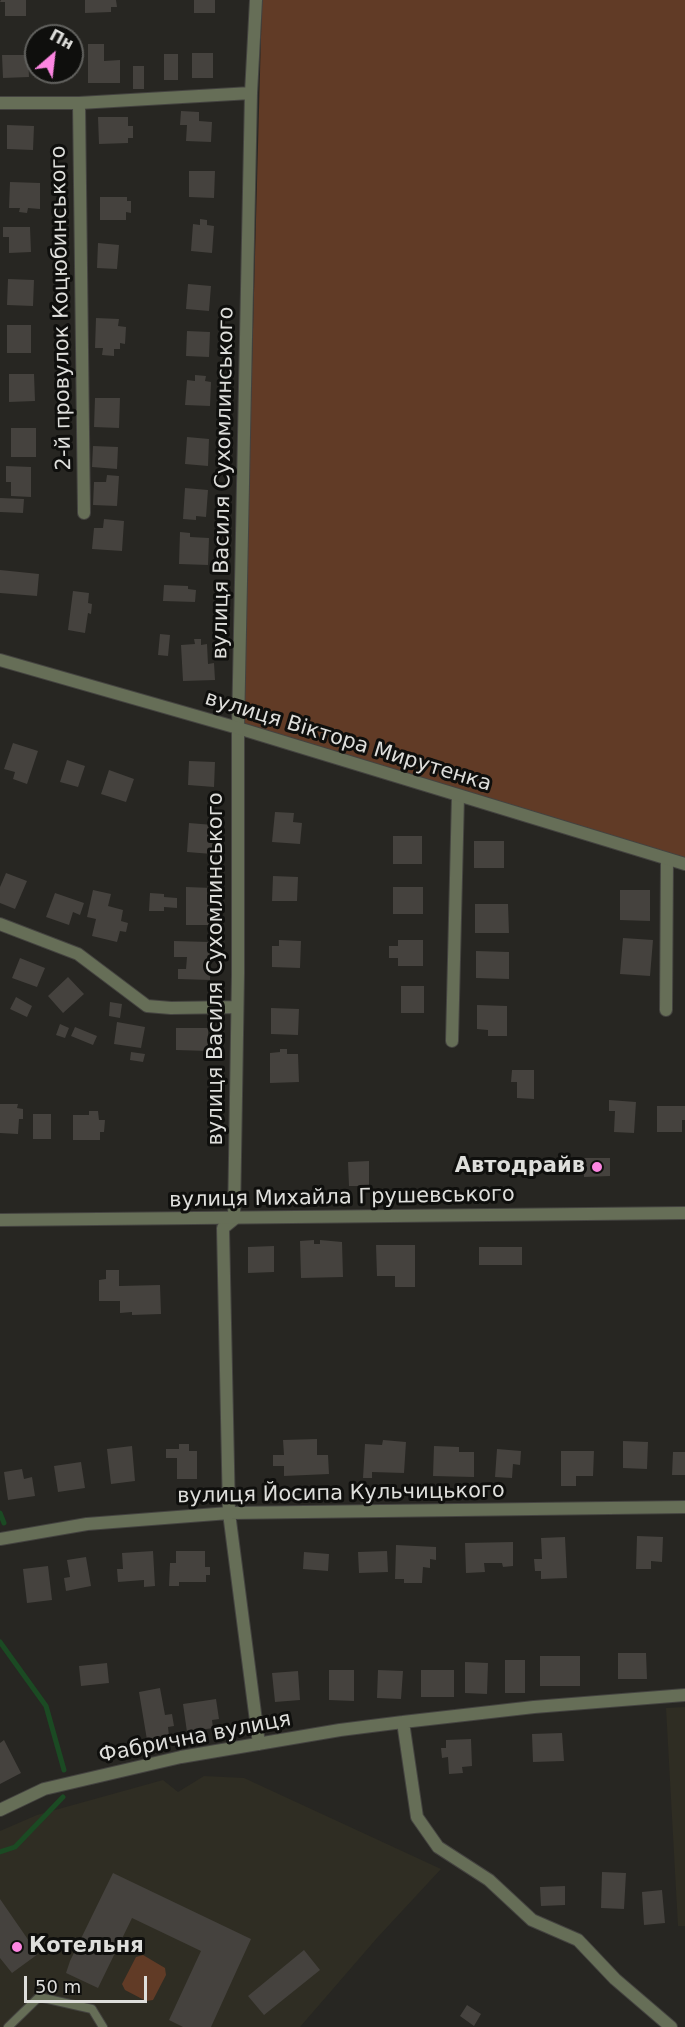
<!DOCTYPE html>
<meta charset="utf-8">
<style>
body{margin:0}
#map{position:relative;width:685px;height:2027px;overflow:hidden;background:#272622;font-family:"DejaVu Sans",sans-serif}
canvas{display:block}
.north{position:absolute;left:24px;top:24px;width:60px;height:60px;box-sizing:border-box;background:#0f0f0d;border:2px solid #62625f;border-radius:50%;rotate:28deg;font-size:16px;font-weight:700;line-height:24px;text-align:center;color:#dededb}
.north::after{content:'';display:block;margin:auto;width:21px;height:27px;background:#fd86e2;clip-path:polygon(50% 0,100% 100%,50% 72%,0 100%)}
.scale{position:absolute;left:24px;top:1976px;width:123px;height:27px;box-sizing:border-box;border:3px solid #dededb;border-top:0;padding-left:8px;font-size:18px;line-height:21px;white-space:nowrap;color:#dededb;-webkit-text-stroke:4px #0f0f0d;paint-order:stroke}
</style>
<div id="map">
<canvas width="685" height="2027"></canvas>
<div class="north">Пн</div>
<div class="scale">50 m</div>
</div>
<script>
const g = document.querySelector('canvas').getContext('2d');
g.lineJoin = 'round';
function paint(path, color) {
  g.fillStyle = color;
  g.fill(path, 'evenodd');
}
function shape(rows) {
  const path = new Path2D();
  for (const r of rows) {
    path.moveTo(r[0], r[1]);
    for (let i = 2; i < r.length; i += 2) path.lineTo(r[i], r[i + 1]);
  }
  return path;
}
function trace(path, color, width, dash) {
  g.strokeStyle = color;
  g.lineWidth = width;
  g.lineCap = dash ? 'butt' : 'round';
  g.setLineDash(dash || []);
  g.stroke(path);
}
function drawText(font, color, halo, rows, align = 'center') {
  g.font = font + ' "DejaVu Sans",sans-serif';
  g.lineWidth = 6;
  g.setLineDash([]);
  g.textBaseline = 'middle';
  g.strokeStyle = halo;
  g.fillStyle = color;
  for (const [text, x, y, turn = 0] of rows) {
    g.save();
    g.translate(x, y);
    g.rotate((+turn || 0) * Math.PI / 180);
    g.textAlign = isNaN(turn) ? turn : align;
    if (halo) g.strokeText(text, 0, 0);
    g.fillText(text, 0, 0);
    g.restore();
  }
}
paint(shape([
 [685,1707,685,1926,678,1926,666,1708],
 [204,1776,244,1778,441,1869,377,1938,300,2027,0,2027,0,1831,37,1815,163,1780,178,1792]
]), '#2f2d23');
paint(shape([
 [262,0,685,0,685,859,242,732],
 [143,1955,165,1968,166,1975,153,2000,146,2001,125,1990,122,1984,136,1957]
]), '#613b26');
trace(shape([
 [0,1513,4,1523],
 [0,1642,46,1706,64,1770],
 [0,1852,15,1847,63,1797]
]), '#1b4a23', 5);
paint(shape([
 [1,0,26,0,26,16,5,16,5,2,0,2],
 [85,0,116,0,117,7,111,7,111,12,85,13],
 [194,0,215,0,215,13,194,13],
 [88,44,104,44,104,61,120,60,120,83,88,83],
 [192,53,213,53,213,78,192,78],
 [164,54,178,54,178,80,164,80],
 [2,55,28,55,29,77,3,78],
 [133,66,144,66,144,89,133,89],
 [181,111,199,112,199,121,212,122,211,142,186,141,187,125,180,125],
 [98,117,128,117,128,126,133,126,133,138,128,138,128,143,99,144],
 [7,125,34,126,33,150,7,149],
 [189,171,215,171,214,198,189,197],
 [10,182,40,183,40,209,28,208,27,213,19,212,20,208,9,208],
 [100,197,127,197,127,201,131,201,131,213,126,212,126,220,100,220],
 [200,219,207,220,207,225,214,226,212,253,191,251,193,224,200,225],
 [3,227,30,227,31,252,9,253,9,237,3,237],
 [98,243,119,245,117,269,97,268],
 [8,279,34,280,33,306,7,305],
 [188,284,211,286,209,311,186,309],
 [96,318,119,319,118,326,126,327,125,344,120,343,120,349,114,349,114,356,102,355,103,348,95,348],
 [7,325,31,325,31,353,7,353],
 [187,331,210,332,209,357,186,356],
 [9,374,34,374,35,401,9,402],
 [195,375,206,376,205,381,211,382,210,406,185,405,187,380,195,381],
 [95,398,120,398,119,428,94,427],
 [11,428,36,428,36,457,11,457],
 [187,437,209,439,208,466,185,464],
 [93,446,118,447,117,469,92,467],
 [6,466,31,467,31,497,11,496,11,482,6,482],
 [107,475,119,476,117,506,93,505,94,482,106,482],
 [185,488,208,490,206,517,196,516,196,520,183,519],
 [0,498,24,499,23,513,0,512],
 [104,519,124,521,122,551,92,549,94,528,103,528],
 [180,532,190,533,190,537,209,538,208,565,179,564],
 [0,570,39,574,37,596,0,593],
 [164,585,188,586,188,589,196,590,195,602,163,601],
 [73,591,89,593,88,603,92,604,91,614,88,613,85,633,68,630],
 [160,634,170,635,168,656,158,655],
 [194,639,201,639,201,645,207,644,208,664,214,663,215,680,183,681,181,645,195,644],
 [13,743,38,751,27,784,13,779,15,772,4,769],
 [67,760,85,766,78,787,60,782],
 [189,761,215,762,214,787,188,785],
 [109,770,134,779,126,802,101,794],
 [275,812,294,813,293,822,302,823,300,844,272,842],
 [189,823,213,825,212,854,187,852],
 [393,836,422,836,422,864,393,864],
 [474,841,504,841,504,868,474,868],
 [6,873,27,881,15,909,0,903,0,887],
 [273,876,298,877,297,901,272,901],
 [186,887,212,888,212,925,186,925],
 [393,887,423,887,423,914,393,914],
 [93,890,111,894,108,906,123,910,121,921,128,923,126,932,120,931,117,942,92,936,96,919,87,917],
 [620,890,650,890,650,921,620,920],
 [55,893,84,903,80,915,73,912,69,925,46,917],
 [150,893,164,894,164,897,177,898,177,908,164,907,164,911,149,911],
 [475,904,508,904,509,933,475,933],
 [623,938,653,940,650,976,620,974],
 [279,940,301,941,300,968,272,967,272,946,279,946],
 [398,940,423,940,423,966,398,966,398,958,389,958,389,946,398,946],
 [174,941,210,942,210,980,178,979,178,969,186,969,187,957,174,957],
 [476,951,509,952,509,979,476,978],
 [20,958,45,968,37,987,12,978],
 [68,977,84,994,63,1013,48,996],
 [401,986,424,986,424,1013,401,1013],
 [16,997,32,1006,27,1017,10,1009],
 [110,1002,122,1004,120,1018,109,1016],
 [477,1005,507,1006,507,1036,488,1036,488,1030,477,1029],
 [271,1008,299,1009,298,1035,271,1034],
 [117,1022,145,1027,141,1048,114,1044],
 [60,1024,69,1028,65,1038,56,1035],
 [75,1027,97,1036,93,1045,71,1036],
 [176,1028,208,1028,208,1051,176,1050],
 [280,1049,287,1049,287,1054,298,1054,299,1082,270,1083,270,1053,280,1052],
 [131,1052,145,1054,143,1062,130,1060],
 [512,1070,534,1070,534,1099,517,1098,517,1082,511,1082],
 [609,1100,636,1102,634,1133,614,1132,615,1111,609,1111],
 [0,1104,18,1104,17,1108,23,1109,23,1119,19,1119,18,1134,0,1133],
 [657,1106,685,1106,685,1120,682,1120,682,1132,657,1132],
 [89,1111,98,1111,99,1120,105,1120,104,1132,100,1132,100,1140,73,1140,73,1115,89,1115],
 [33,1114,51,1114,51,1139,33,1139],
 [584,1158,610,1158,610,1176,584,1177],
 [369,1161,369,1186,349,1186,348,1162],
 [314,1240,314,1244,320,1244,320,1240,342,1242,343,1277,301,1278,300,1241],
 [376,1245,415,1245,415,1287,395,1287,395,1276,377,1276],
 [274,1246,274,1272,248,1273,248,1247],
 [479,1247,522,1247,522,1265,479,1265],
 [106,1270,119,1270,119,1286,160,1285,161,1314,132,1315,132,1312,120,1313,120,1301,99,1301,99,1280,106,1279],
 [317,1439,317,1455,328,1455,329,1474,284,1476,284,1466,273,1466,273,1455,284,1455,283,1440],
 [383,1440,406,1442,404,1473,372,1472,372,1478,363,1478,365,1444,382,1445],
 [623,1441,648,1442,647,1469,623,1468],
 [179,1444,189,1444,189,1451,197,1451,197,1479,177,1479,177,1458,166,1458,166,1449,179,1449],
 [132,1446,135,1481,111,1484,107,1449],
 [434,1446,459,1447,459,1452,474,1452,474,1477,433,1476],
 [497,1449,521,1451,520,1465,513,1464,512,1478,495,1477],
 [561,1451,594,1451,593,1476,576,1476,576,1486,561,1486],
 [673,1452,685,1452,685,1475,672,1475],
 [81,1462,85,1488,58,1492,54,1466],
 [22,1469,24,1479,32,1477,35,1496,8,1500,4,1472],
 [637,1536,663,1537,662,1562,651,1561,651,1569,636,1569],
 [565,1537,567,1578,541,1579,541,1571,535,1571,534,1559,542,1559,541,1538],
 [513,1542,513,1566,503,1567,502,1563,484,1563,485,1572,466,1573,465,1543],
 [396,1545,436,1547,436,1560,430,1559,430,1568,423,1567,422,1583,404,1583,404,1579,395,1579],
 [153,1551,155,1586,144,1587,144,1580,118,1582,117,1569,123,1569,122,1553],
 [176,1551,205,1551,205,1567,210,1567,210,1575,206,1575,206,1582,179,1582,179,1586,169,1586,170,1563,176,1563],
 [387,1551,388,1572,359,1573,358,1552],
 [304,1552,329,1554,328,1571,303,1569],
 [86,1557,91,1586,66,1591,64,1578,70,1577,67,1560],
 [48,1566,52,1600,27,1603,23,1569],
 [618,1653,646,1653,647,1679,618,1679],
 [540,1656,580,1656,580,1686,540,1686],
 [505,1660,525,1660,525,1693,505,1693],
 [465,1662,488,1663,487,1694,465,1693],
 [107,1663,109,1683,81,1686,79,1666],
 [329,1670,354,1670,354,1701,329,1700],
 [378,1670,403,1671,401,1699,377,1698],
 [421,1670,454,1670,454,1697,421,1697],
 [298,1671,300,1700,275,1702,272,1673],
 [160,1688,165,1715,172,1714,174,1726,168,1727,169,1736,147,1740,139,1692],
 [216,1699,219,1719,212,1720,213,1728,187,1732,183,1704],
 [562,1733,564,1761,533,1762,532,1734],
 [471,1739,472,1766,462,1767,463,1773,449,1774,448,1757,442,1758,441,1748,446,1748,446,1740],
 [4,1740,21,1773,0,1784,0,1743],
 [602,1872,626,1873,624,1909,601,1908],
 [113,1873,251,1939,211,2027,183,2027,169,2020,201,1951,132,1918,98,1988,66,1973,70,1961],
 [565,1886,565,1905,541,1906,540,1887],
 [662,1890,665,1923,644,1925,642,1892],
 [0,1899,38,1954,12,1973,0,1958],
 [304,1950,320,1970,264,2015,248,1996],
 [467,2005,481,2014,474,2026,460,2016]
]), '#45423e');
const service = shape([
 [8,2027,39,1997,92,2009,103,2027]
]);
const minor = shape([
 [256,0,251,93,238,728,238,974,234,1219,223,1228,229,1513,259,1744],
 [0,103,79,103,251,93],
 [79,103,84,513],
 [0,924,78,954,147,1006,171,1008,237,1007],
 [666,1010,667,859],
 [452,1041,458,796],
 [0,1539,87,1524,229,1513,685,1507],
 [403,1722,417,1817,438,1847,489,1880,532,1920,578,1940,615,1979,671,2027],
 [0,1810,44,1789,181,1757,340,1730,403,1722,534,1707,685,1695]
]);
const tertiary = shape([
 [0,660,238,728,685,864],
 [0,1220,685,1213]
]);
trace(service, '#444340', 10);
trace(minor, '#444340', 14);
trace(tertiary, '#444340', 14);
trace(service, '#666e57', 8);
trace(minor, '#666e57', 12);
trace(tertiary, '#666e57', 12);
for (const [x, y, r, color] of [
 [597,1167,6,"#fd86e2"],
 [17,1947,6,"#fd86e2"]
]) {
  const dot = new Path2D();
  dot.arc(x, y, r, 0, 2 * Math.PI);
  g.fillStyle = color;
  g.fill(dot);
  trace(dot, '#0f0f0d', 2);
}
drawText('21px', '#dededb', '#0f0f0d', [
 ["2-й провулок Коцюбинського",62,308,-91],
 ["вулиця Василя Сухомлинського",224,483,-89],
 ["вулиця Віктора Мирутенка",348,742,17],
 ["вулиця Василя Сухомлинського",217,969,-90],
 ["вулиця Михайла Грушевського",342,1198,-1],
 ["вулиця Йосипа Кульчицького",341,1494,-1],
 ["Фабрична вулиця",195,1738,-11]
]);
drawText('bold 21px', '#dededb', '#0f0f0d', [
 ["Автодрайв",585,1167],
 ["Котельня",29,1947,"left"]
], 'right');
</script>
